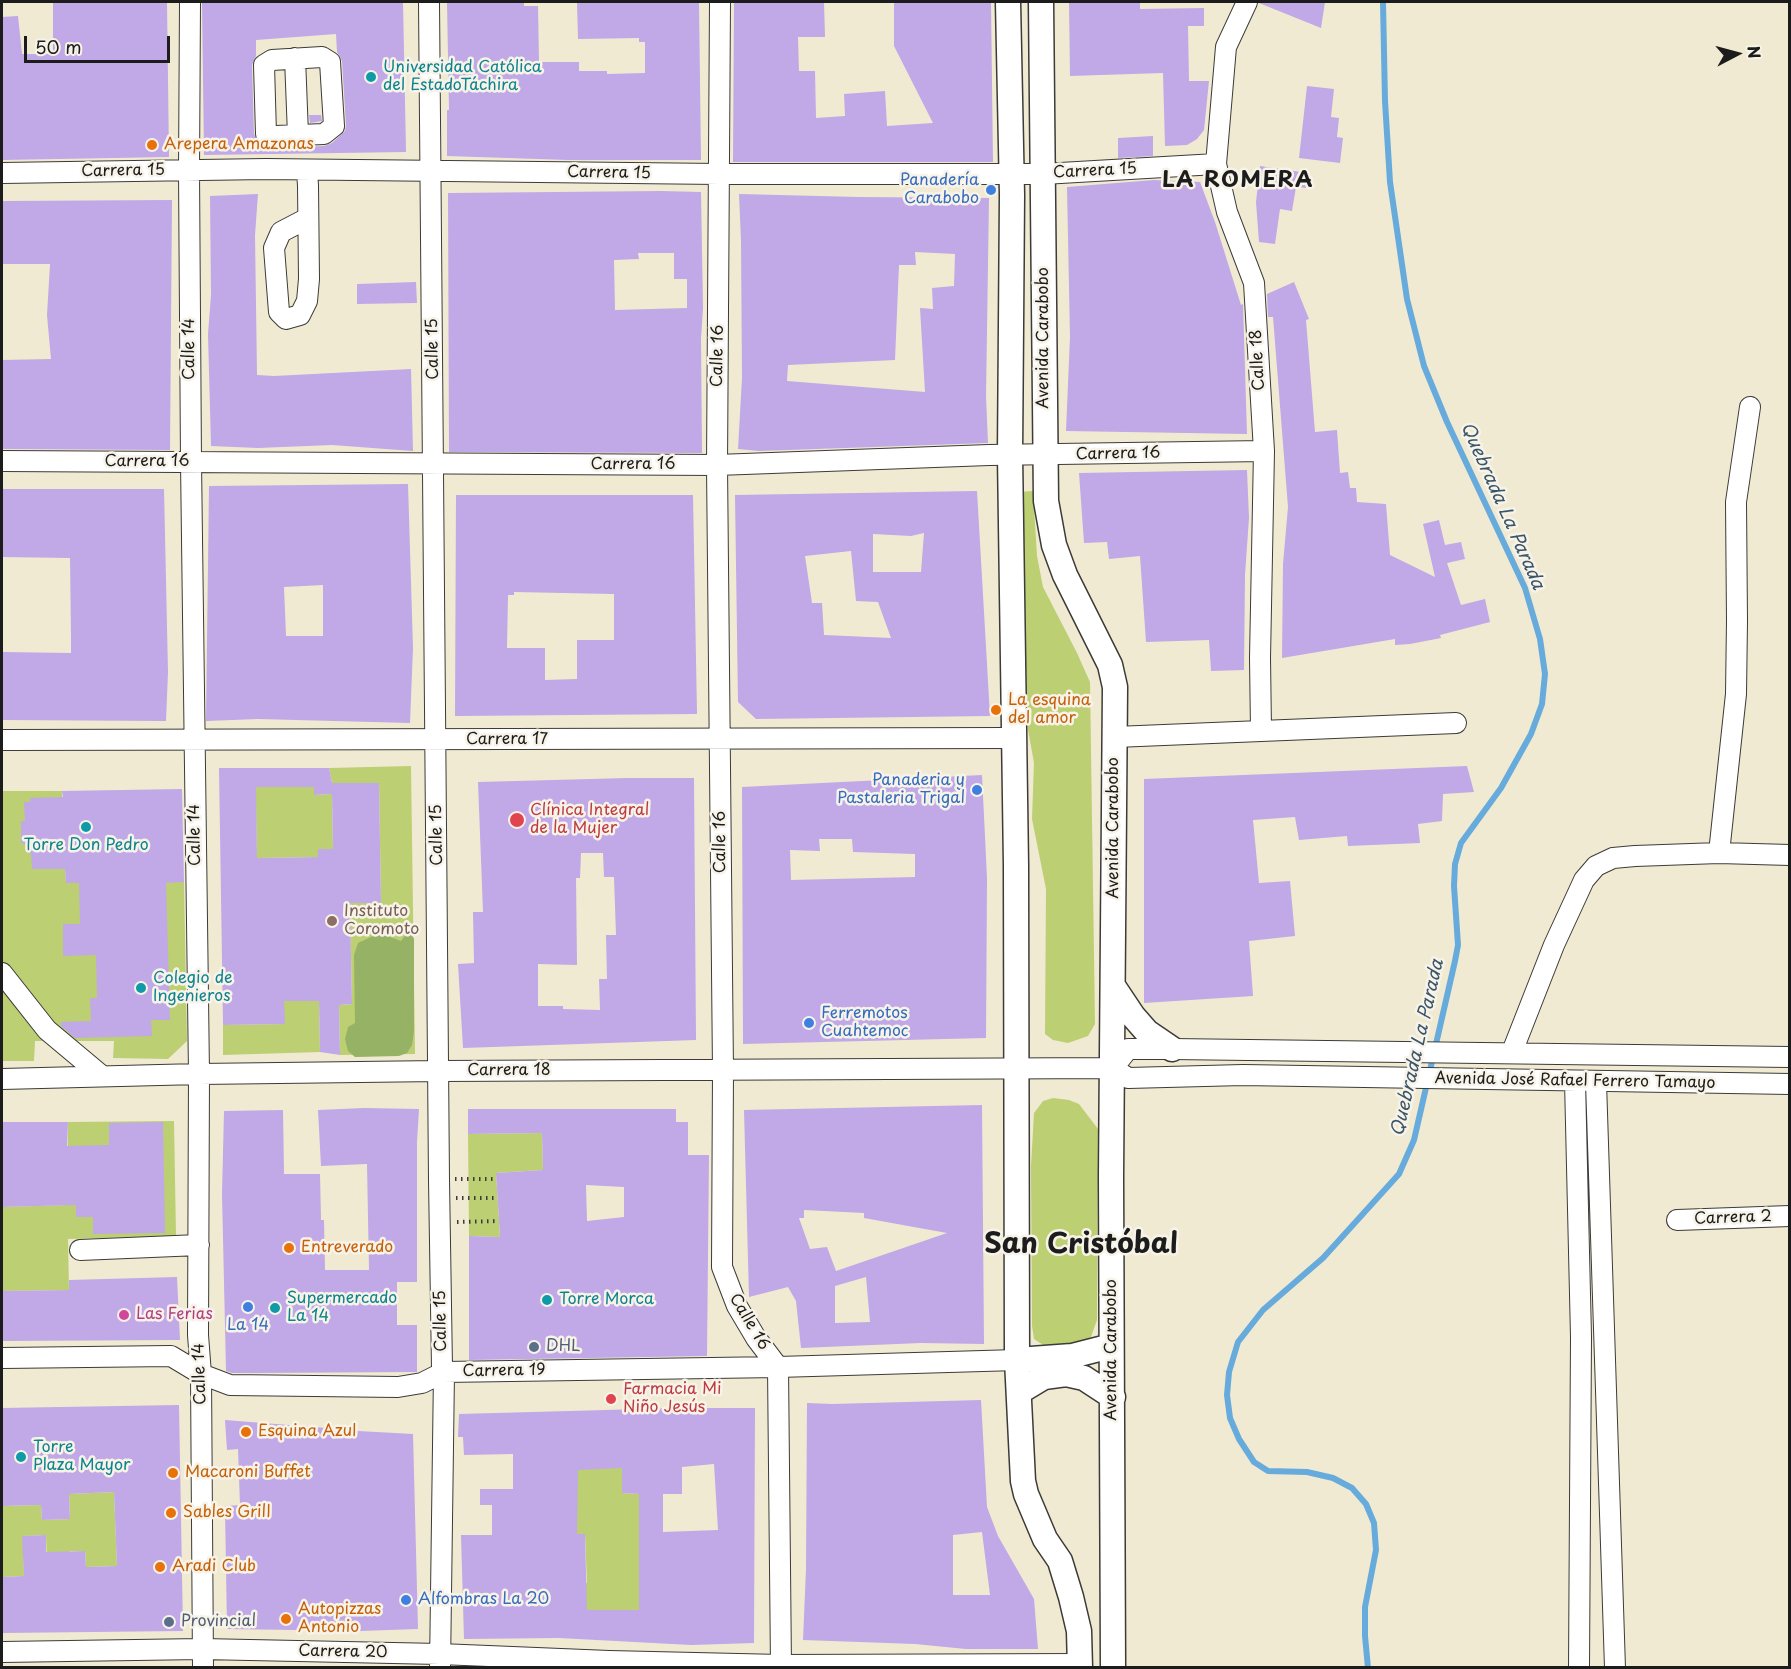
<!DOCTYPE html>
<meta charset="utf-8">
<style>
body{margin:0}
#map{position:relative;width:1791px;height:1669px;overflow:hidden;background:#f0ead3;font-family:"Playpen Sans",sans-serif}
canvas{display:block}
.frame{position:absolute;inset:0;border:3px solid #1c1c1c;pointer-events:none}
.north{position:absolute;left:1707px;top:24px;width:60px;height:60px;-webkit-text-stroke:4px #f7f3e8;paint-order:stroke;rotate:84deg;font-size:16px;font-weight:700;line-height:24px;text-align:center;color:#1c1c1c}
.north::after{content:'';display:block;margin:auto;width:21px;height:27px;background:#1c1c1c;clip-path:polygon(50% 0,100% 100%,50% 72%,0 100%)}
.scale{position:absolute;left:24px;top:36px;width:146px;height:27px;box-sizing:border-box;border:3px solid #1c1c1c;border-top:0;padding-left:8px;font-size:18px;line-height:21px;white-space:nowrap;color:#1c1c1c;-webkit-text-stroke:4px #f7f3e8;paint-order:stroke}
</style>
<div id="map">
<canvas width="1791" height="1669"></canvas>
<div class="frame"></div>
<div class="north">N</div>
<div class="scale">50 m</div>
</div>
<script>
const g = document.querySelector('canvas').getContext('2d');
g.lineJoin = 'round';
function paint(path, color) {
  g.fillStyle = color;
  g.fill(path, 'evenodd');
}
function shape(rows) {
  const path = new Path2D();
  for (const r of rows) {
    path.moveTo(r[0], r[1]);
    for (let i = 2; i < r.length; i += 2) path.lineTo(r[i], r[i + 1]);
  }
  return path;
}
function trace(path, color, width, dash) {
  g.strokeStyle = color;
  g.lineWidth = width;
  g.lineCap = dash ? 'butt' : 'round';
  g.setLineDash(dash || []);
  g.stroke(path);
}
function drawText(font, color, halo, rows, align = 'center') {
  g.font = font + ' "Playpen Sans",sans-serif';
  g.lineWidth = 5;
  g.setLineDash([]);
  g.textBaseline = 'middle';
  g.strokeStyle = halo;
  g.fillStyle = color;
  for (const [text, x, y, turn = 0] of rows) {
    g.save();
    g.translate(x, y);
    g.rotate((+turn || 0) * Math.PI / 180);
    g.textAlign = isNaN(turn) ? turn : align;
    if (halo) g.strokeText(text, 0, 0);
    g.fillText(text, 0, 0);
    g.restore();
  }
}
paint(shape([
 [1033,491,1037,556,1043,587,1077,653,1090,682,1095,1024,1088,1036,1068,1043,1053,1040,1045,1034,1046,889,1032,819,1034,763,1021,691,1019,492],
 [411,766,415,1054,340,1055,339,1005,352,1004,350,903,381,903,379,783,332,783,329,768],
 [236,781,281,781,281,787,314,787,314,795,332,794,333,849,319,849,318,857,257,858,256,808],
 [2,791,62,791,66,883,184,882,187,1041,168,1059,113,1058,114,1041,35,1041,34,1061,2,1061],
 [294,979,295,1001,319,1001,320,1052,223,1055,223,1025,284,1024,284,997],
 [1053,1098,1069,1100,1079,1104,1098,1129,1097,1320,1091,1337,1080,1345,1048,1348,1034,1339,1032,1326,1031,1166,1034,1113,1043,1101],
 [174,1121,176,1236,68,1239,69,1290,2,1291,2,1207,67,1205,68,1122],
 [542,1133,543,1170,496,1173,500,1237,469,1236,468,1134],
 [622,1467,622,1493,639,1494,639,1610,583,1610,575,1583,587,1583,585,1534,562,1535,578,1469],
 [114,1492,117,1566,86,1567,85,1551,70,1551,48,1591,46,1535,23,1536,24,1576,2,1577,2,1506,41,1505,42,1520,70,1519,69,1494]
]), '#bccf73');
paint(shape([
 [410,932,414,939,414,1031,412,1045,407,1053,399,1056,355,1057,348,1051,345,1039,348,1027,355,1023,354,955,358,943,373,936,382,934,401,941,406,934]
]), '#95b265');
trace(shape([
 [1368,1668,1365,1636,1365,1607,1376,1550,1374,1523,1366,1504,1352,1488,1333,1478,1307,1472,1268,1471,1254,1462,1239,1439,1230,1418,1227,1395,1229,1372,1238,1342,1263,1310,1323,1258,1399,1174,1414,1140,1455,961,1458,945,1454,886,1455,864,1461,843,1501,788,1531,734,1542,704,1545,674,1540,639,1525,588,1447,422,1424,366,1407,299,1390,182,1385,101,1383,2]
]), '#67abdc', 6);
paint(shape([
 [53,2,167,2,169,157,2,160,2,17,18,16,22,54,53,54],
 [202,2,403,2,406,152,204,155],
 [336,34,337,52,342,61,346,125,345,131,332,143,324,146,276,148,259,144,254,134,252,65,256,56,256,40],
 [447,2,524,2,524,6,538,6,539,62,579,62,579,71,607,71,607,74,645,73,645,42,639,42,639,38,578,39,577,2,699,2,701,160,568,160,447,156,447,110,449,110],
 [734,2,824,2,825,37,798,37,799,71,815,71,816,118,845,116,844,94,885,91,887,126,933,123,894,46,894,2,991,2,993,162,733,162],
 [1069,2,1140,2,1140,9,1204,8,1204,26,1188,26,1189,81,1209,81,1204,130,1197,139,1187,145,1165,146,1163,73,1070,76],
 [1259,2,1325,2,1321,28,1259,3],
 [1307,86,1334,89,1331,117,1339,118,1337,137,1343,138,1340,163,1299,158],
 [309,115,321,115,322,121,310,123],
 [1153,136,1153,156,1118,158,1118,138],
 [1260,166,1308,173,1306,188,1296,187,1292,211,1280,209,1275,244,1259,242,1256,202],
 [1154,180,1200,182,1215,222,1241,305,1243,304,1247,434,1066,431,1070,337,1067,187],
 [661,191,701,192,703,308,701,339,702,453,449,452,448,193],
 [638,253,674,253,674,279,687,279,687,308,615,310,614,260,639,259],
 [258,194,255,235,257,375,274,376,411,369,413,451,332,445,258,448,211,446,208,334,211,295,210,196],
 [739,194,858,197,989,198,986,396,988,443,759,451,738,449,742,378,741,241],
 [915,252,955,254,954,286,932,288,933,309,920,308,925,392,787,381,788,365,895,360,899,265,916,265],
 [172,200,170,450,2,449,2,360,51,359,47,315,50,264,2,264,2,201],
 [416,282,417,303,357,304,357,284],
 [1294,282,1309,319,1306,320,1315,432,1337,430,1340,473,1348,472,1350,488,1356,488,1357,502,1386,504,1390,555,1435,577,1423,524,1439,520,1445,545,1461,542,1465,559,1447,563,1461,605,1485,599,1490,622,1440,635,1441,638,1410,644,1395,645,1395,639,1282,658,1283,564,1288,507,1273,317,1268,317,1267,294],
 [1247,470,1249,518,1245,575,1244,670,1211,671,1209,640,1146,642,1140,556,1109,559,1107,542,1084,543,1079,473],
 [408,484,413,648,410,723,258,719,206,721,209,486],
 [323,585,323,636,286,636,284,587],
 [2,489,164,489,168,672,166,721,2,720,2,652,71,653,71,636,70,558,2,557],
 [977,491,990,716,756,719,738,702,735,495],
 [924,533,921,572,873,572,873,534,911,536],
 [851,551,856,601,878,602,891,638,824,635,822,603,812,603,805,556],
 [456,495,693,495,697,714,455,716],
 [514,592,614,594,614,640,577,640,577,679,545,680,545,648,507,648,508,595,514,595],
 [1467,766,1474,792,1443,794,1442,821,1418,824,1420,843,1348,846,1347,836,1299,840,1295,817,1253,820,1259,883,1290,881,1295,936,1249,941,1253,996,1144,1003,1144,779],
 [219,768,329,768,332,783,379,783,381,903,350,903,352,1004,339,1005,340,1055,320,1052,319,1001,284,1001,285,1024,223,1025],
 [256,787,314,787,314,795,332,794,333,849,318,849,318,857,257,858],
 [982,775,987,878,986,1038,743,1044,742,787],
 [819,839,852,839,853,852,915,854,915,877,791,880,790,850,820,851],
 [628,778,694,778,696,1040,463,1048,458,964,474,963,473,912,483,912,478,782],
 [581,853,603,853,604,877,614,877,616,935,606,935,607,979,599,979,600,1010,563,1009,563,1006,538,1006,538,964,577,965,576,878,580,878],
 [182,789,184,882,166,883,170,1020,151,1020,152,1036,75,1038,61,1026,61,1022,91,1021,90,998,97,998,96,955,63,956,63,924,80,924,79,883,66,883,65,869,32,869,31,853,27,853,26,844,21,843,21,821,25,821,24,802,30,802,30,798,63,797,62,791],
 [982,1105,984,1344,921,1343,801,1348,796,1301,788,1287,749,1297,744,1110],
 [804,1210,864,1213,864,1218,947,1233,836,1271,827,1247,810,1249,799,1218,804,1218],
 [866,1277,870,1322,835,1323,835,1286],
 [364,1108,419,1109,417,1142,417,1282,397,1282,397,1325,417,1325,417,1372,252,1373,232,1373,226,1371,222,1194,224,1111,283,1110,284,1174,320,1174,321,1220,324,1220,325,1270,369,1270,367,1164,321,1166,318,1110],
 [468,1109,676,1109,676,1122,688,1122,688,1155,709,1155,707,1356,469,1360,469,1236,500,1237,496,1173,543,1170,542,1133,468,1134],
 [586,1185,624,1187,624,1217,587,1221],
 [2,1122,68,1122,67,1146,109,1145,109,1123,163,1122,165,1233,93,1234,93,1217,76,1217,76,1205,2,1207],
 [177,1277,180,1340,2,1341,2,1291,69,1290,69,1280],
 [981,1400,987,1507,998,1536,1034,1599,1038,1649,966,1649,915,1644,803,1640,806,1569,807,1403,832,1404],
 [982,1532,990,1595,953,1595,953,1535],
 [179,1405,183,1631,2,1633,2,1577,24,1576,22,1536,46,1535,46,1552,85,1551,86,1567,117,1566,114,1492,69,1494,70,1519,42,1520,41,1505,2,1506,2,1408],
 [679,1408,755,1408,754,1643,691,1645,559,1638,464,1639,461,1535,492,1535,492,1505,480,1505,480,1489,513,1489,513,1454,464,1455,463,1437,458,1437,459,1414],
 [714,1464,718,1530,663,1532,663,1494,682,1494,682,1467],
 [622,1468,622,1493,639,1494,639,1610,587,1610,585,1534,577,1534,578,1470],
 [225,1420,339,1429,339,1427,358,1431,413,1434,418,1629,360,1631,227,1629,225,1506,240,1505,238,1449,227,1450]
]), '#c1a8e6');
const minor = shape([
 [190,2,189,171,191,462,199,1074,198,1335,201,1374,203,1668],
 [429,2,439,1180,442,1368,444,1372,440,1668],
 [720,2,717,465,723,1071,722,1267,737,1306,756,1338,778,1367,781,1668],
 [1247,2,1226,47,1216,164,1227,212,1254,283,1264,451,1260,658,1261,730],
 [322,57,330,62,334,126,324,134,276,136,266,134,264,65,272,60,322,57],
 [295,58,298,135],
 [307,170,308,186,309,279,307,301,300,315,286,319,279,312,274,248,281,232,308,218],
 [2,173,266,169,720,174,1043,174,1216,164],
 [2,461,717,465,989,455,1264,451],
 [1115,737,1456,723],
 [2,740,1013,738],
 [1719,853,1736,694,1737,621,1736,502,1750,407],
 [2,973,47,1030,102,1076],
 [1512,1052,1554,945,1584,880,1596,866,1613,858,1635,856,1719,853,1790,855],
 [1113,1068,1128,1049,1172,1049,1790,1057],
 [1113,1068,1128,1078,1243,1075,1790,1084],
 [2,1079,199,1074,439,1071,1113,1068],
 [1575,1081,1581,1337,1579,1668],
 [1596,1082,1615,1668],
 [1677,1220,1790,1216],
 [80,1250,199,1245],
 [2,1358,171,1356,201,1374,230,1385,398,1387,422,1383,444,1372,778,1367,1017,1360],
 [2,1652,202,1649,440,1654,609,1661,781,1665,1080,1664]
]);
const major = shape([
 [1008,2,1012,195,1010,455,1016,866,1017,1360,1023,1481,1026,1494,1045,1539,1060,1561,1071,1597,1079,1631,1080,1668],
 [1041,2,1046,501,1054,545,1065,575,1110,665,1115,687,1111,1176,1113,1668],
 [1113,986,1133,1016,1147,1032,1172,1049],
 [1017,1360,1072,1356,1111,1346],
 [1019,1392,1044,1377,1066,1374,1084,1378,1113,1397]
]);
trace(minor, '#3c3b37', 22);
trace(major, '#3c3b37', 27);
trace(shape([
 [455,1179,496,1179],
 [456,1198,497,1198],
 [457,1222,499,1221]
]), '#3c3b37', 4, [1.5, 4.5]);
trace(minor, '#fff', 20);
trace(major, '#fff', 24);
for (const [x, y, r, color] of [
 [371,77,6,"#0f9aa8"],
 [152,145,6,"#e8710a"],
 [991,190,6,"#3f7fe0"],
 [996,710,6,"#e8710a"],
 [977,790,6,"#3f7fe0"],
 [517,820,8,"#e0444e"],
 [86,827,6,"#0f9aa8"],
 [332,921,6,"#8d6e63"],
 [141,988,6,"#0f9aa8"],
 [809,1023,6,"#3f7fe0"],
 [289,1248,6,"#e8710a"],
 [547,1300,6,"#0f9aa8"],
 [248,1307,6,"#3f7fe0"],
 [275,1308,6,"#0f9aa8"],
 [124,1315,6,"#d1479c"],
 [534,1347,6,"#5c6f8a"],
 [611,1399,6,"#e0444e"],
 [246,1432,6,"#e8710a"],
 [21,1457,6,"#0f9aa8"],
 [173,1473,6,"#e8710a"],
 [171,1513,6,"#e8710a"],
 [160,1567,6,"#e8710a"],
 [406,1600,6,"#3f7fe0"],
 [286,1619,6,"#e8710a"],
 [169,1622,6,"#5c6f8a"]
]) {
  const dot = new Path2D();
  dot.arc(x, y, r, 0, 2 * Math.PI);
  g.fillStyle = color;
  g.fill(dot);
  trace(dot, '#f7f3e8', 2);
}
drawText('16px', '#0d838f', '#f7f3e8', [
 ["Universidad Católica",383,68],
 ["del EstadoTáchira",383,86],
 ["Torre Don Pedro",86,846,"center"],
 ["Colegio de",153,979],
 ["Ingenieros",153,997],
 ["Supermercado",287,1299],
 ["La 14",287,1317],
 ["Torre Morca",559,1300],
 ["Torre",33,1448],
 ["Plaza Mayor",33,1466]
], 'left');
drawText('16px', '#c56008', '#f7f3e8', [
 ["Arepera Amazonas",164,145],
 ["La esquina",1008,701],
 ["del amor",1008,719],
 ["Entreverado",301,1248],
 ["Esquina Azul",258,1432],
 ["Macaroni Buffet",185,1473],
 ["Sables Grill",183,1513],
 ["Aradi Club",172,1567],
 ["Autopizzas",298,1610],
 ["Antonio",298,1628]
], 'left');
drawText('16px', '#1c1c1c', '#f7f3e8', [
 ["Carrera 15",123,171,-1],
 ["Carrera 15",1095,171,-3],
 ["Carrera 15",609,173,1],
 ["Avenida Carabobo",1044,338,-90],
 ["Calle 14",190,349,-90],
 ["Calle 15",433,349,-91],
 ["Calle 16",718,356,-89],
 ["Calle 18",1258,360,-93],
 ["Carrera 16",1118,454,-1],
 ["Carrera 16",147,462],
 ["Carrera 16",633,465],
 ["Carrera 17",507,740],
 ["Avenida Carabobo",1114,828,-90],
 ["Calle 14",195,835,-91],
 ["Calle 15",437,835,-91],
 ["Calle 16",721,842,-90],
 ["Carrera 18",509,1071],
 ["Avenida José Rafael Ferrero Tamayo",1575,1081,1],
 ["Carrera 2",1733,1218,-2],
 ["Calle 15",441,1321,-91],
 ["Calle 16",749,1322,59],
 ["Avenida Carabobo",1112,1350,-90],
 ["Carrera 19",504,1371,-1],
 ["Calle 14",200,1374,-92],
 ["Carrera 20",343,1652,1]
]);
drawText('16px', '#366cbe', '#f7f3e8', [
 ["Panadería",979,181],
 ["Carabobo",979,199],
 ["Panaderia y",965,781],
 ["Pastaleria Trigal",965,799],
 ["Ferremotos",821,1014,"left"],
 ["Cuahtemoc",821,1032,"left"],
 ["La 14",248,1326,"center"],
 ["Alfombras La 20",418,1600,"left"]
], 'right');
drawText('16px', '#be3a42', '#f7f3e8', [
 ["Clínica Integral",530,811],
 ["de la Mujer",530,829],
 ["Farmacia Mi",623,1390],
 ["Niño Jesús",623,1408]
], 'left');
drawText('16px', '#785e54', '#f7f3e8', [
 ["Instituto",344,912],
 ["Coromoto",344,930]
], 'left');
drawText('16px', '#b23c85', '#f7f3e8', [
 ["Las Ferias",136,1315]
], 'left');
drawText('16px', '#4e5e75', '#f7f3e8', [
 ["DHL",546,1347],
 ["Provincial",181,1622]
], 'left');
drawText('italic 18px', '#3a5569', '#f7f3e8', [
 ["Quebrada La Parada",1502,506,66],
 ["Quebrada La Parada",1418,1048,-77]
]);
g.letterSpacing = '1.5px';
drawText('bold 22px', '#1c1c1c', '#f7f3e8', [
 ["LA ROMERA",1238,181]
]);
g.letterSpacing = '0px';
drawText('bold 28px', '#1c1c1c', '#f7f3e8', [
 ["San Cristóbal",1081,1245]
]);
</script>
